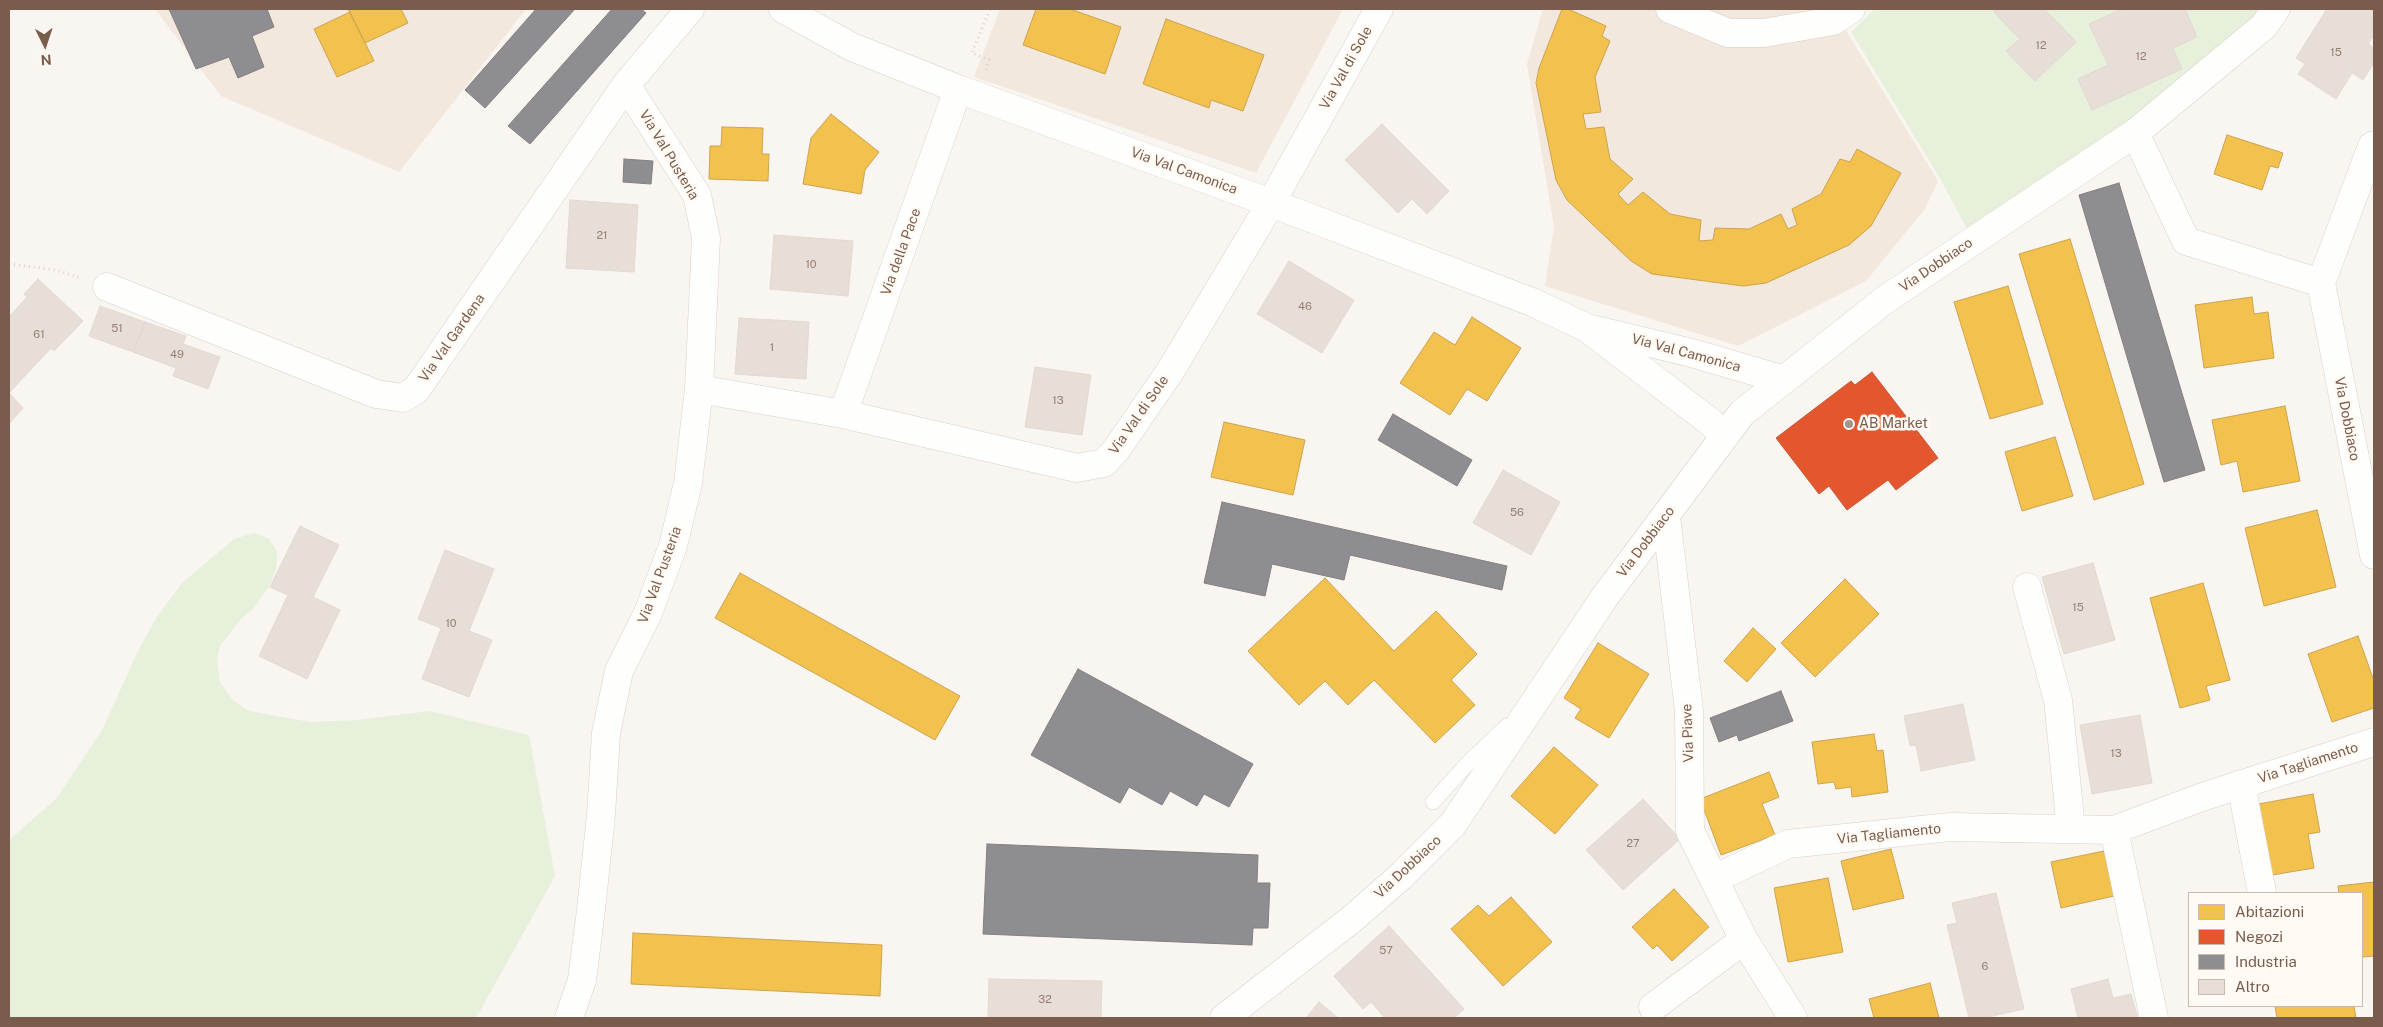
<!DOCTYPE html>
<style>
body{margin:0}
#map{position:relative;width:2383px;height:1027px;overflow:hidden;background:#f9f5f0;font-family:"Public Sans",sans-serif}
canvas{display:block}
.frame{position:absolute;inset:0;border:10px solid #7a5c4d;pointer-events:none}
.legend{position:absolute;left:2188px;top:892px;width:175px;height:115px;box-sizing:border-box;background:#fffaf3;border:1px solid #cabbb1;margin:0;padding:6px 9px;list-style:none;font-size:15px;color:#7a5c4d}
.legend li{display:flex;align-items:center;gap:10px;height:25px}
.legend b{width:25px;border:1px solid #cabbb1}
.north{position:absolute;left:20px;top:20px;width:50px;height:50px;-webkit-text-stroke:4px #fffaf3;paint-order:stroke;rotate:176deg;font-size:14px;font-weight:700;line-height:20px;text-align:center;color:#7a5c4d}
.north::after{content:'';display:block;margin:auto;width:18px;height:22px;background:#7a5c4d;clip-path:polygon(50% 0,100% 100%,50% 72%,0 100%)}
</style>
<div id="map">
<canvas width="2383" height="1027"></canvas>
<div class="frame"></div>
<ul class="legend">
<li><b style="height:14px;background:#f2c14e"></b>Abitazioni</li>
<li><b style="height:14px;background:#e4572e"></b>Negozi</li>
<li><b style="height:14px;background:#8d8d92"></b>Industria</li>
<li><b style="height:14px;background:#e6ded7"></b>Altro</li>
</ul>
<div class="north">N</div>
</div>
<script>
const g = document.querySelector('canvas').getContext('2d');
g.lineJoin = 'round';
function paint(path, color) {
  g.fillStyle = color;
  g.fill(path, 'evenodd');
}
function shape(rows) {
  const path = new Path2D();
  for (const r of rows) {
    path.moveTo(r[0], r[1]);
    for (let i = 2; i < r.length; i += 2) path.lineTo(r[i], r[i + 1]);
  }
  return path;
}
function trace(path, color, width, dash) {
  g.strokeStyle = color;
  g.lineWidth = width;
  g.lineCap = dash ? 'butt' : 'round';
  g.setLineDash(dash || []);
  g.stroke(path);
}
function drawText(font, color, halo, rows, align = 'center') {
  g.font = font + ' "Public Sans",sans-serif';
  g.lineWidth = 5;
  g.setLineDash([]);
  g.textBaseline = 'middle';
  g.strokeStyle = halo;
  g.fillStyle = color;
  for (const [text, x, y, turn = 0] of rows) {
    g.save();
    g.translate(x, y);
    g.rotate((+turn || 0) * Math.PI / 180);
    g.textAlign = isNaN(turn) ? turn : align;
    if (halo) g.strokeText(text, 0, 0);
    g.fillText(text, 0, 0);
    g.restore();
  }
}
paint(shape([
 [155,9,526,9,399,172,221,96],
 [1000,9,1343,9,1256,173,974,77],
 [1543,9,1836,9,1834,11,1938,181,1925,209,1866,281,1738,346,1545,286,1554,227,1527,64]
]), '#f2e8de');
paint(shape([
 [1875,9,2265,9,2133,131,1972,238,1941,180,1851,32],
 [254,533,269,539,277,551,276,569,269,587,253,609,242,618,220,646,217,660,220,682,233,700,249,711,310,722,358,720,430,711,529,735,555,876,476,1018,9,1018,9,840,56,799,102,730,140,647,157,617,182,583,234,539]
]), '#e7f0db');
const homes = shape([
 [348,9,401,9,408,23,365,43,348,9],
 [1036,9,1070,9,1121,27,1105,74,1023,45,1036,9],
 [1562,9,1568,9,1606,26,1602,36,1610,41,1595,77,1601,112,1583,114,1586,129,1604,127,1610,159,1633,179,1618,194,1628,205,1643,192,1670,214,1701,220,1699,241,1713,240,1715,228,1749,229,1781,214,1788,229,1797,225,1792,209,1821,194,1840,159,1850,162,1857,149,1901,173,1871,226,1849,245,1766,283,1743,286,1652,274,1631,261,1567,200,1556,180,1536,83,1539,68,1562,9],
 [350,12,374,61,337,77,314,29,350,12],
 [1166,19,1264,55,1243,111,1211,100,1209,108,1143,84,1166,19],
 [831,114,879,152,865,170,861,194,803,184,811,138,831,114],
 [722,127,763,128,762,154,769,154,768,181,709,179,710,146,721,146,722,127],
 [2227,135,2283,153,2278,168,2270,166,2262,190,2214,174,2227,135],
 [2070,239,2144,484,2094,500,2019,254,2070,239],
 [2008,286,2043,404,1990,419,1954,302,2008,286],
 [2252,297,2254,314,2268,312,2274,358,2204,368,2195,305,2252,297],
 [1472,317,1521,348,1487,401,1467,389,1450,415,1400,383,1434,332,1455,345,1472,317],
 [2285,406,2300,481,2243,492,2237,461,2221,465,2212,420,2285,406],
 [1224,422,1305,440,1293,495,1211,477,1224,422],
 [2055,437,2073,496,2022,511,2005,452,2055,437],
 [2317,510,2336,587,2264,606,2245,528,2317,510],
 [740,573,960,696,935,740,715,618,740,573],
 [1325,578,1394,651,1436,611,1477,654,1451,680,1475,705,1435,743,1374,680,1348,705,1325,681,1299,705,1248,651,1325,578],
 [1845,579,1879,614,1815,677,1781,643,1845,579],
 [2203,583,2230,680,2206,686,2210,700,2180,708,2150,598,2203,583],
 [1753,628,1776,649,1747,682,1724,661,1753,628],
 [2358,636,2374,681,2374,708,2332,722,2308,654,2358,636],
 [1598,643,1649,674,1609,738,1575,718,1581,709,1564,698,1598,643],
 [1874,734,1877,751,1883,750,1888,792,1852,797,1851,787,1836,789,1834,782,1818,784,1812,742,1874,734],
 [1554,747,1598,785,1555,834,1511,796,1554,747],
 [1769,772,1779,797,1762,804,1775,835,1721,855,1700,799,1769,772],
 [2313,794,2320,832,2308,834,2314,868,2266,876,2253,805,2313,794],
 [1891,849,1904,898,1853,910,1841,861,1891,849],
 [2104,851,2114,896,2061,908,2051,862,2104,851],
 [1828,878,1843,952,1788,962,1774,888,1828,878],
 [2374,882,2374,956,2362,957,2362,893,2339,893,2338,886,2374,882],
 [1674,889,1709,927,1672,961,1657,945,1653,949,1632,927,1674,889],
 [1511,897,1552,942,1503,986,1451,929,1478,905,1489,916,1511,897],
 [633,933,882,945,880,996,631,984,633,933],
 [1930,983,1939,1018,1874,1018,1869,999,1930,983],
 [2275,1006,2354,1006,2356,1018,2277,1018,2275,1006]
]);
paint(homes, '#f2c14e');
trace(homes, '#cea34e', 1);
const shops = shape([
 [1872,372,1938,458,1896,490,1888,480,1847,510,1829,486,1819,494,1776,438,1851,381,1855,385,1872,372]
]);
paint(shops, '#e4572e');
trace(shops, '#c45837', 1);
const industry = shape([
 [169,9,267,9,274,27,252,36,264,67,238,78,229,57,196,69,169,9],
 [536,9,575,9,485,108,465,90,536,9],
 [612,9,641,9,646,13,530,144,508,126,612,9],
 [624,159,653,161,651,184,623,182,624,159],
 [2119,183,2205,470,2164,482,2079,195,2119,183],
 [1393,414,1472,460,1457,486,1378,440,1393,414],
 [1222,502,1507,566,1502,590,1350,555,1344,580,1272,564,1265,596,1204,583,1222,502],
 [1078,669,1253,764,1229,807,1204,794,1197,806,1170,791,1162,805,1129,787,1120,803,1031,755,1078,669],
 [1781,691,1793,721,1739,741,1737,735,1719,742,1710,718,1781,691],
 [987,844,1258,855,1257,883,1270,883,1268,928,1253,928,1252,945,983,934,987,844]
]);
paint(industry, '#8d8d92');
trace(industry, '#877e7d', 1);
const building = shape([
 [1997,9,2044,9,2076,42,2035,81,2006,51,2020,39,1994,12,1997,9],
 [2122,9,2185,9,2197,37,2173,48,2182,69,2092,110,2078,79,2108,65,2089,24,2122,9],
 [2327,9,2374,9,2374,35,2368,44,2374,48,2374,63,2363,80,2352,73,2336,99,2298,74,2305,64,2296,58,2327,9],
 [1382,124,1449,191,1427,214,1412,199,1398,213,1345,160,1382,124],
 [570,200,638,205,634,272,566,268,570,200],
 [774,235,853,241,848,296,770,289,774,235],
 [1289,261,1354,300,1322,353,1257,314,1289,261],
 [38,279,83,321,54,351,51,348,9,393,9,317,27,297,24,294,38,279],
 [100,306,145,322,133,352,89,336,100,306],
 [739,318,809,322,806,379,735,374,739,318],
 [145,322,186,336,183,344,220,357,208,389,173,376,176,368,133,352,145,322],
 [1035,367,1091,375,1082,435,1025,427,1035,367],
 [9,393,23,408,9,424,9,393],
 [1503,470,1560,502,1531,555,1473,523,1503,470],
 [300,526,339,545,313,597,340,610,307,679,259,656,288,595,270,587,300,526],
 [445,550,494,569,469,631,492,640,469,697,422,679,441,628,418,619,445,550],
 [2093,563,2115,640,2064,654,2042,577,2093,563],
 [1963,704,1975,760,1921,771,1916,745,1910,746,1904,716,1963,704],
 [2140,715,2152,783,2092,794,2080,725,2140,715],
 [1643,799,1680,839,1623,890,1586,850,1643,799],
 [1996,893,2024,1009,1984,1018,1969,1018,1947,925,1957,923,1952,903,1996,893],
 [1389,926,1464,1009,1454,1018,1385,1018,1371,1002,1363,1009,1334,976,1389,926],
 [989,979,1102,981,1101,1018,988,1018,989,979],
 [2108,979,2113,998,2131,994,2138,1018,2078,1018,2071,989,2108,979],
 [1319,1002,1338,1018,1306,1018,1319,1002]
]);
paint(building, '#e6ded7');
trace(building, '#e2d8d2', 1);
const lane = shape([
 [1433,802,1468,763,1507,726]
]);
const street = shape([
 [783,9,852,47,958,89,1271,203,1532,302,1587,328,1709,421,1725,436],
 [1670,9,1728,33,1764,33,1833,21,1851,9],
 [2135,133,2186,241,2321,283],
 [107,287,376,394,403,398,416,390,626,85,690,9],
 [1596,330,1692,353,1784,380],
 [699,389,843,414,1077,468,1104,463,1116,450,1171,370,1271,203,1379,9],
 [843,414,958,89],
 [1666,516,1689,711,1690,831,1744,940,1793,1018],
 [2374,555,2321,283,2372,146,2374,145],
 [2027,587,2058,700,2071,829],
 [2241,784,2262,893],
 [2114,830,2154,1018],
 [1714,879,1788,844,1950,827,2114,830,2205,796,2374,742],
 [1653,1007,1744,940],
 [569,1018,582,980,591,910,601,815,606,733,619,671,648,613,673,546,688,483,699,389,706,238,697,195,626,85],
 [1224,1018,1352,919,1400,877,1453,824,1604,598,1742,413,1886,299,2135,133,2264,26,2276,9]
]);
trace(lane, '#d7d1cb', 16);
trace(street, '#d7d1cb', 29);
trace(shape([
 [986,70,989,60,972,53,990,9],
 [9,264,56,270,81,278]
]), '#dcd5d0', 3, [1, 4]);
trace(lane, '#fefefd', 15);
trace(street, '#fefefd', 28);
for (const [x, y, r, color] of [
 [1849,424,5,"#a69286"]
]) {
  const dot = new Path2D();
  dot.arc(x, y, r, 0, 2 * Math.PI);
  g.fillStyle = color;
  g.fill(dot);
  trace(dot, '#fffaf3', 2);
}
drawText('11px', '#977e72', null, [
 ["12",2041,46],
 ["15",2336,53],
 ["12",2141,57],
 ["21",602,236],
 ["10",811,265],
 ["46",1305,307],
 ["51",117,329],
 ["61",39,335],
 ["1",772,348],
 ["49",177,355],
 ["13",1058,401],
 ["56",1517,513],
 ["15",2078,608],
 ["10",451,624],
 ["13",2116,754],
 ["27",1633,844],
 ["57",1386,951],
 ["6",1985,967],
 ["32",1045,1000]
]);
drawText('14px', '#7a5c4d', '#fffaf3', [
 ["Via Val di Sole",1346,68,-61],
 ["Via Val Pusteria",669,155,59],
 ["Via Val Camonica",1184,171,20],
 ["Via della Pace",901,252,-70],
 ["Via Dobbiaco",1936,265,-34],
 ["Via Val Gardena",452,338,-55],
 ["Via Val Camonica",1686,353,15],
 ["Via Val di Sole",1139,415,-55],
 ["Via Dobbiaco",2347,419,79],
 ["Via Dobbiaco",1646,542,-53],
 ["Via Val Pusteria",660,575,-70],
 ["Via Piave",1688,733,-92],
 ["Via Tagliamento",2308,763,-18],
 ["Via Tagliamento",1889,834,-6],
 ["Via Dobbiaco",1408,867,-43]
]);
drawText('14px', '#7a5c4d', '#fffaf3', [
 ["AB Market",1859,424]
], 'left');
</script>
